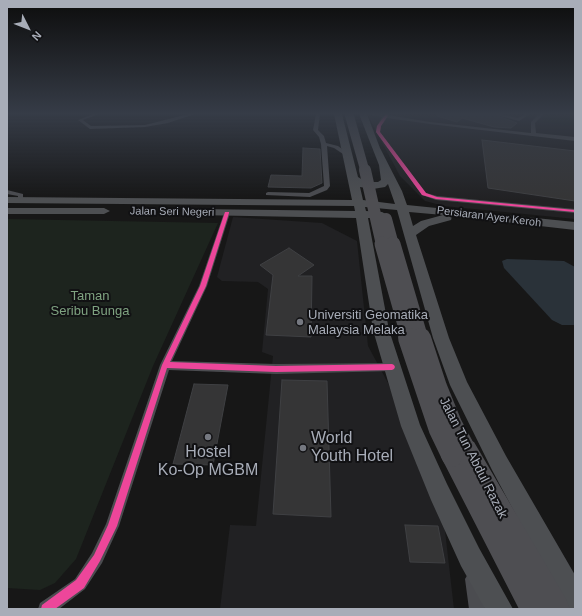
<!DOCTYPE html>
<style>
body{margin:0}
#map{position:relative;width:582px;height:616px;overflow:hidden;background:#171717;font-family:Arial,sans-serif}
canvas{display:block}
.frame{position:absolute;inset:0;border:8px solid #a8adb8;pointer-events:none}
.north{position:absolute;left:8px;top:8px;width:40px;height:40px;-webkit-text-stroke:3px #111113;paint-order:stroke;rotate:132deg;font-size:11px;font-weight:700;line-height:16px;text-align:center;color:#a8adb8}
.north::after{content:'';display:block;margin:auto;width:14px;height:18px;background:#a8adb8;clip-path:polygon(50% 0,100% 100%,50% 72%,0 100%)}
</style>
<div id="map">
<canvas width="582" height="616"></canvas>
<div class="frame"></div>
<div class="north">N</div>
</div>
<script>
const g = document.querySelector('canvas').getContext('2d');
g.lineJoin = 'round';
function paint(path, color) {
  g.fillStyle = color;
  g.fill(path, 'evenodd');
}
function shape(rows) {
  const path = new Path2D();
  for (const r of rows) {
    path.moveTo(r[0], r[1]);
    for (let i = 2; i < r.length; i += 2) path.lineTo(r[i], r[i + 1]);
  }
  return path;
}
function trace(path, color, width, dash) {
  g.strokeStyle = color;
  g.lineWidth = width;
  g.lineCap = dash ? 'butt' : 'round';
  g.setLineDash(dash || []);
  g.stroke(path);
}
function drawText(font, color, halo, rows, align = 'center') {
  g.font = font + ' Arial,sans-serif';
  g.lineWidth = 4;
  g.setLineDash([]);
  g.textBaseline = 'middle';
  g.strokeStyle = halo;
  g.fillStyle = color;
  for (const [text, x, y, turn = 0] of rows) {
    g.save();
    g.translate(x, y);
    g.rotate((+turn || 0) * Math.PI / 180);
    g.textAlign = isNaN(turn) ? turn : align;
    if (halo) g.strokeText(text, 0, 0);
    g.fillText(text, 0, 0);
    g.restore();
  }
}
paint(shape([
 [367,114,575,114,575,219,444,206,425,201,400,176],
 [233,217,322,223,357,241,368,346,388,383,444,522,454,609,220,609,230,525,256,526,273,356,262,352,268,289,258,282,222,281,217,277]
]), '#212123');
paint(shape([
 [549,114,575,120,575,126,540,122],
 [7,219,218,223,153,366,76,559,55,583,40,590,7,588]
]), '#1d241e');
paint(shape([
 [507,259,564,261,575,267,575,325,562,325,552,320,504,268,502,261]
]), '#2a3239');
const building = shape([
 [438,114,492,114,517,123,511,128,494,127,462,118,457,122,437,116,438,114],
 [482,140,575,151,575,201,488,188,482,140],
 [303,148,320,149,322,183,311,188,268,187,271,175,302,176,303,148],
 [289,248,314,265,298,276,312,276,311,337,266,335,273,275,260,265,289,248],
 [282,380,327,381,331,517,273,514,282,380],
 [194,384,228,385,213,465,173,464,194,384],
 [405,525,438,526,445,563,410,562,405,525]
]);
paint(building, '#353536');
trace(building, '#3f4043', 1);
paint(shape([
 [93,114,99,114,83,120,91,126,145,125,188,114,195,114,168,123,145,127,90,129,78,120,93,114],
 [316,114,320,114,318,130,324,136,326,143,338,146,351,155,346,156,334,148,327,146,330,186,327,190,310,197,266,195,266,193,268,192,309,193,324,186,321,144,319,137,313,130,316,114],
 [367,114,389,114,388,115,430,122,531,133,531,122,539,114,544,114,535,123,536,133,575,137,575,141,430,124,387,118,381,126,380,132,426,193,437,196,575,209,575,213,436,200,422,195,376,132,377,126,382,117,367,114],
 [493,114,500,114,518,118,525,114,530,114,519,121,493,114],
 [7,190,23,194,23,200,18,201,18,196,7,194,7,190],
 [227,211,230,213,207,286,172,361,276,364,392,363,396,364,397,367,396,370,392,371,276,374,169,370,119,526,102,563,85,589,59,609,38,609,40,603,75,579,92,553,106,524,160,365,199,286,224,213,227,211],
 [473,571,478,574,481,579,485,609,469,609,465,579,468,574,473,571]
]), '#4b4c50');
paint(shape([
 [334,114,342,114,358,177,366,182,378,182,381,180,379,165,359,114,367,114,380,148,402,191,407,205,575,222,575,230,452,216,451,220,429,226,416,235,449,338,467,382,506,456,575,575,575,609,566,609,492,470,450,385,433,338,397,210,365,207,366,211,382,212,388,215,382,218,368,218,389,330,420,425,447,484,479,548,513,609,485,609,461,566,431,500,401,426,373,330,356,218,196,215,190,212,196,209,355,211,354,206,7,203,7,197,352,200,334,114],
 [388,184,395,204,363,200,360,187,373,189,385,187,388,184],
 [409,212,443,215,421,221,413,226,409,212],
 [7,208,104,208,110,211,104,214,7,214,7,208]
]), '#4d4f52');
paint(shape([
 [466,439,474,442,566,599,570,609,519,609,441,457,444,449,452,446,456,448,458,442,466,439]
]), '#4e4e52');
trace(shape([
 [349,114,365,171]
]), '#4e4e52', 9);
trace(shape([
 [365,170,382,245],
 [386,219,393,245]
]), '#4e4e52', 12);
trace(shape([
 [382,244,409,339],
 [393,244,421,339]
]), '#4e4e52', 15);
trace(shape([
 [408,338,439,430,452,457],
 [421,338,437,387,452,424,466,450]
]), '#4e4e52', 20);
paint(shape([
 [386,114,389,114,381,126,380,132,426,193,437,197,575,210,575,212,436,199,422,195,376,132,377,126,386,114],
 [225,212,229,212,229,213,206,286,170,362,276,366,392,364,394,365,395,367,394,369,392,370,276,372,167,368,117,526,100,561,84,588,55,609,41,609,42,605,76,580,94,555,108,525,162,365,200,286,225,212]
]), '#ed469a');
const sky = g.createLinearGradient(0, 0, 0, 200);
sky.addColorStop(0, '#0d0d0d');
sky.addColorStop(0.57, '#363c47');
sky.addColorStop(1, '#363c4700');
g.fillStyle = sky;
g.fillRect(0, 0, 582, 200);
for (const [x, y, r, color] of [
 [300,322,4,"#757880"],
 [208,437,4,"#757880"],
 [303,448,4,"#757880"]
]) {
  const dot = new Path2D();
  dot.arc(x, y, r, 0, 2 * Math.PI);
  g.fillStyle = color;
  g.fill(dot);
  trace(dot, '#111113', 1.5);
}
drawText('11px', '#a8adb8', '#111113', [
 ["Jalan Seri Negeri",172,212,1],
 ["Persiaran Ayer Keroh",489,217,7]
]);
drawText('13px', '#7fa381', '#111113', [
 ["Taman",90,296],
 ["Seribu Bunga",90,311]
]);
drawText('13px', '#a8adb8', '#111113', [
 ["Universiti Geomatika",308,315],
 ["Malaysia Melaka",308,330]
], 'left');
drawText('13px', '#a8adb8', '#111113', [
 ["Jalan Tun Abdul Razak",473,458,63]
]);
drawText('16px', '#a8adb8', '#111113', [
 ["World",311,439],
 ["Youth Hotel",311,457],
 ["Hostel",208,453,"center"],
 ["Ko-Op MGBM",208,471,"center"]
], 'left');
</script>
